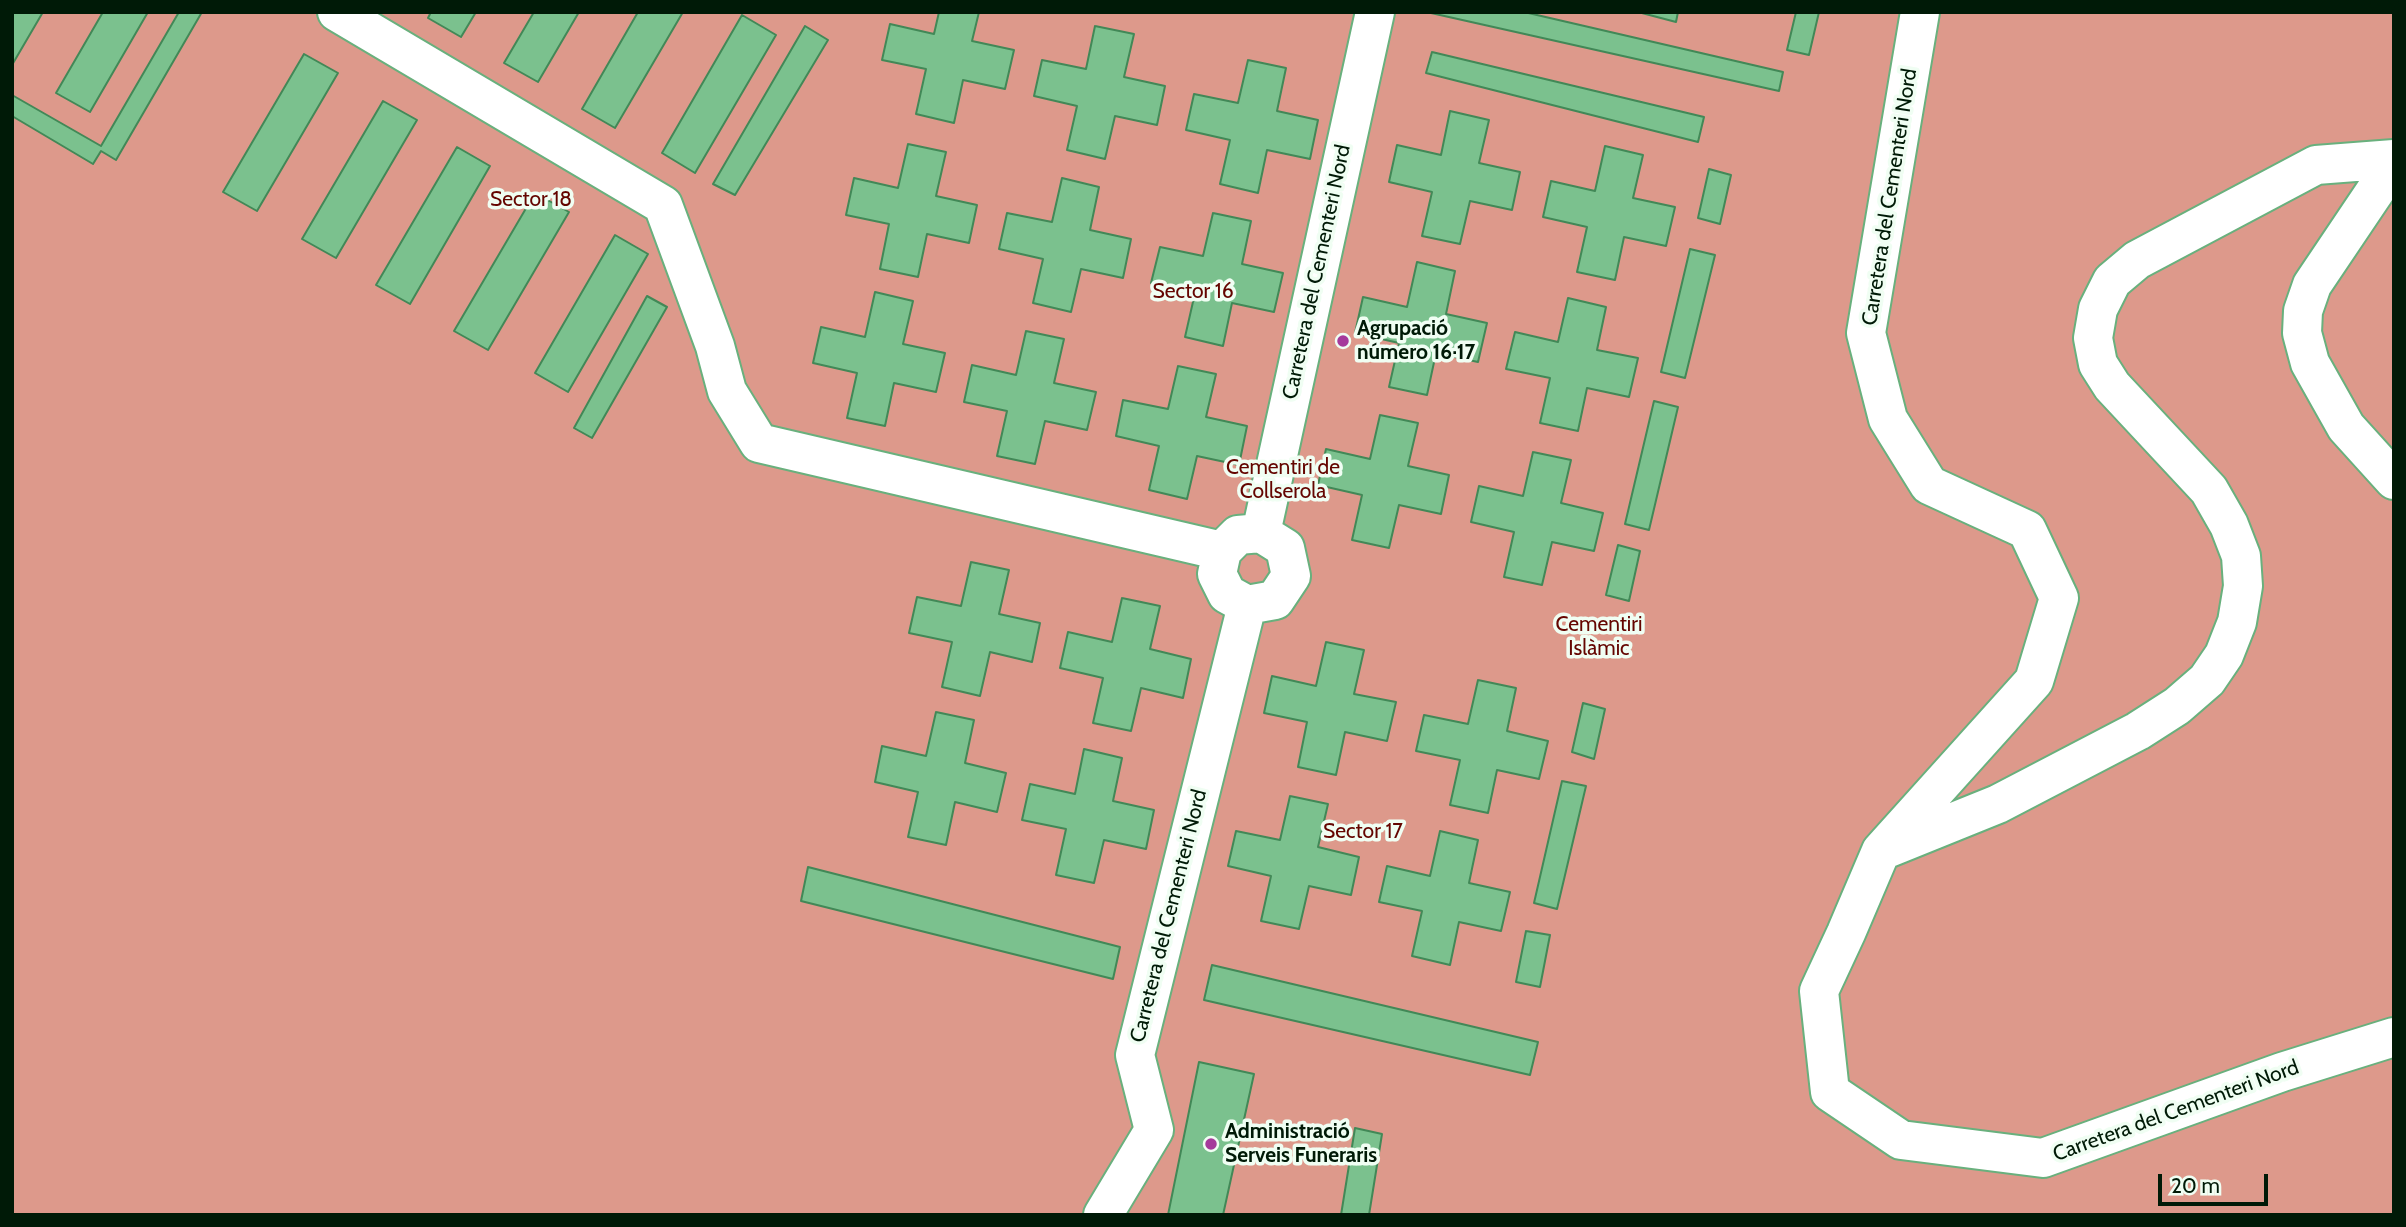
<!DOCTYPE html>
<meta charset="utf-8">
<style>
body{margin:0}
#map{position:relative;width:2406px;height:1227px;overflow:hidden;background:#a4edb7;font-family:Cabin,sans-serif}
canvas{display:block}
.frame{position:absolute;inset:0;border:14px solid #001a07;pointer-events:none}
.scale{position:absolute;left:2158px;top:1174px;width:110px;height:32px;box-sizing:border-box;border:4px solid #001a07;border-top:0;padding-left:9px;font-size:21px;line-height:24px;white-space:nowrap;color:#001a07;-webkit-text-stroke:5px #f0fef3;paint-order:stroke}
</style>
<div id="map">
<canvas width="2406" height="1227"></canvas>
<div class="frame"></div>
<div class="scale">20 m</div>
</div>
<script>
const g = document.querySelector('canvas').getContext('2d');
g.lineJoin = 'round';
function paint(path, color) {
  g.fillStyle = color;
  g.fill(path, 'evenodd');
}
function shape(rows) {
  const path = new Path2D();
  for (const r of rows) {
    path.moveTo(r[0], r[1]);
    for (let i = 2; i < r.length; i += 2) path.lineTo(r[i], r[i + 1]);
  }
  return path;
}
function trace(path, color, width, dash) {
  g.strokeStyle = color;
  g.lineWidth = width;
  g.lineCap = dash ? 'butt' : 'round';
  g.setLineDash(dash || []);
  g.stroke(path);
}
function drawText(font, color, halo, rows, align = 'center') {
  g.font = font + ' Cabin,sans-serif';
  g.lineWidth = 7;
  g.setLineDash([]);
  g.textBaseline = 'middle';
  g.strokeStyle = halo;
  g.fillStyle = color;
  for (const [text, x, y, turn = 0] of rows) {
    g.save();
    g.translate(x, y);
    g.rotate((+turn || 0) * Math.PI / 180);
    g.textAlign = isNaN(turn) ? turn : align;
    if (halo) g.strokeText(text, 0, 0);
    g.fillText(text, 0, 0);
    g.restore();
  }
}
paint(shape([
 [12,12,2394,12,2394,1215,12,1215]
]), '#dd998b');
const building = shape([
 [12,12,43,12,12,65,12,12],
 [103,12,148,12,90,112,56,93,103,12],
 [179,12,202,12,116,160,101,151,93,164,12,116,12,95,101,146,179,12],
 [431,12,476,12,461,37,428,18,431,12],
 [534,12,579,12,538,82,504,63,534,12],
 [638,12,683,12,615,128,582,109,638,12],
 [939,12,979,12,972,41,1014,50,1005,89,963,80,954,123,916,114,926,69,882,60,890,24,934,34,939,12],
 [1524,12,1783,72,1779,91,1431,13,1524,12],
 [1638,12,1678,12,1676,22,1638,12],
 [1796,12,1819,12,1809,55,1787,50,1796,12],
 [742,15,776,35,695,173,662,153,742,15],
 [805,26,828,40,735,195,713,184,805,26],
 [1095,26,1134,34,1124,77,1165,86,1157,125,1115,116,1105,159,1067,150,1077,106,1034,96,1042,60,1086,69,1095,26],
 [1432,52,1704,117,1698,142,1426,73,1432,52],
 [304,54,338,73,257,211,223,192,304,54],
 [1248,60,1286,68,1277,111,1318,120,1310,159,1267,150,1258,193,1220,184,1230,140,1186,130,1194,94,1238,103,1248,60],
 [383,101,417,120,336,258,302,239,383,101],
 [1450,111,1489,120,1479,163,1520,172,1512,210,1470,201,1460,244,1422,236,1432,192,1389,182,1397,145,1441,155,1450,111],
 [908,144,946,152,936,196,977,205,969,243,927,234,918,277,880,269,889,224,846,215,854,178,898,188,908,144],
 [1605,146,1643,155,1633,198,1675,207,1666,246,1624,237,1615,280,1577,272,1587,227,1543,217,1551,181,1595,191,1605,146],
 [457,147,490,166,410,304,376,285,457,147],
 [1709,169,1731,175,1720,224,1698,218,1709,169],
 [1062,178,1099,187,1090,230,1131,239,1123,278,1081,269,1071,312,1033,303,1043,259,999,249,1007,213,1052,222,1062,178],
 [535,193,569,212,488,350,454,331,535,193],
 [1213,213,1251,221,1242,264,1283,273,1274,312,1232,303,1223,346,1185,337,1195,293,1151,283,1160,247,1203,256,1213,213],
 [615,235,648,254,568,392,535,373,615,235],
 [1690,249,1715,255,1685,378,1661,372,1690,249],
 [1417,262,1455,271,1446,314,1487,323,1478,362,1436,353,1427,395,1389,387,1399,343,1355,333,1363,297,1407,307,1417,262],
 [875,292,913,301,903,344,945,353,936,392,894,383,885,426,847,418,857,373,813,363,821,327,865,337,875,292],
 [647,296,667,307,592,438,574,428,647,296],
 [1568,298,1606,307,1597,350,1638,358,1629,397,1587,388,1578,431,1540,423,1550,378,1506,369,1515,332,1558,342,1568,298],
 [1026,331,1064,339,1054,383,1096,392,1087,430,1045,421,1035,464,997,456,1007,411,964,402,972,365,1016,375,1026,331],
 [1178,366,1216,374,1206,417,1247,426,1239,465,1197,456,1187,499,1149,490,1159,446,1116,436,1123,400,1168,409,1178,366],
 [1654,401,1678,407,1649,530,1625,524,1654,401],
 [1380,415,1418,423,1408,466,1449,475,1441,514,1399,505,1389,548,1352,540,1362,495,1318,485,1326,449,1370,459,1380,415],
 [1533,452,1571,460,1561,503,1603,513,1594,551,1552,542,1542,585,1504,577,1514,532,1471,522,1479,486,1523,496,1533,452],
 [1618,545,1640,551,1629,601,1606,595,1618,545],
 [971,562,1009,570,999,614,1040,623,1032,662,990,652,980,696,942,687,952,642,909,633,917,597,961,606,971,562],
 [1122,598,1160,606,1150,649,1191,659,1183,698,1141,688,1131,731,1093,723,1103,678,1060,668,1068,632,1112,642,1122,598],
 [1326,642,1364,650,1354,694,1396,702,1387,741,1345,732,1336,775,1298,767,1307,722,1264,713,1272,676,1316,686,1326,642],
 [1478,680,1516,688,1507,731,1548,741,1539,779,1497,770,1488,813,1450,805,1460,760,1416,751,1424,715,1468,724,1478,680],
 [1583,703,1605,709,1594,759,1572,752,1583,703],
 [936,712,974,720,965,763,1006,773,997,812,955,802,946,845,908,837,918,792,875,782,882,746,926,756,936,712],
 [1084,749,1122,758,1113,801,1154,810,1146,849,1104,840,1094,883,1056,875,1066,829,1022,820,1030,784,1075,794,1084,749],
 [1562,781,1586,786,1557,909,1534,903,1562,781],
 [1290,796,1328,804,1318,847,1359,857,1351,895,1309,886,1299,929,1261,921,1271,876,1228,866,1236,831,1280,840,1290,796],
 [1440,831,1478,840,1469,883,1510,892,1501,931,1459,922,1450,965,1412,956,1422,911,1379,902,1387,866,1430,876,1440,831],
 [808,867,1120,947,1113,979,801,901,808,867],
 [1526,931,1550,935,1540,987,1516,982,1526,931],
 [1212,965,1538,1042,1530,1075,1204,1000,1212,965],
 [1199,1062,1254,1074,1223,1215,1168,1215,1199,1062],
 [1355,1128,1382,1134,1369,1215,1341,1215,1355,1128]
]);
paint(building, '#7bc18e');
trace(building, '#428857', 2);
const minor = shape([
 [337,12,663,205,715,346,727,391,759,443,1222,551],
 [1920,12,1866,333,1888,419,1929,485,2027,530,2059,598,2034,681,1881,851,1846,933,1819,991,1830,1092,1901,1140,2043,1158,2282,1072,2394,1037],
 [2394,163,2312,285,2303,311,2302,333,2310,363,2346,427,2394,480],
 [1261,533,1375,12],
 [1261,533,1285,548,1291,576,1275,600,1247,605,1227,594,1217,574,1222,551,1238,535,1261,533],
 [1889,848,1998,804,2138,731,2177,706,2207,680,2224,655,2237,622,2243,586,2241,556,2229,525,2209,490,2112,386,2098,364,2093,338,2098,309,2112,281,2137,260,2316,165,2394,159],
 [1103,1215,1154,1130,1135,1055,1247,605]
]);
trace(minor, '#69b07d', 42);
trace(minor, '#fff', 38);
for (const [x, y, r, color] of [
 [1343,341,7,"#a53a9b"],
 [1211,1144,7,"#a53a9b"]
]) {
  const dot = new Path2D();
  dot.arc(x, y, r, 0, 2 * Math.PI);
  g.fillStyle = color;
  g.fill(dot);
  trace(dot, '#f0fef3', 2.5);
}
drawText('21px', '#001a07', '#f0fef3', [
 ["Carretera del Cementeri Nord",1890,197,-81],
 ["Carretera del Cementeri Nord",1317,272,-78],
 ["Carretera del Cementeri Nord",1169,916,-76],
 ["Carretera del Cementeri Nord",2176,1111,-20]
]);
drawText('21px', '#640500', '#f0fef3', [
 ["Sector 18",531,200],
 ["Sector 16",1193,292],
 ["Cementiri de",1283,468],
 ["Collserola",1283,492],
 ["Cementiri",1599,625],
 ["Islàmic",1599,649],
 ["Sector 17",1363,832]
]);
drawText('bold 21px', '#001a07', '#f0fef3', [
 ["Agrupació",1357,329],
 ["número 16·17",1357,353],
 ["Administració",1225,1132],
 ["Serveis Funeraris",1225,1156]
], 'left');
</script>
